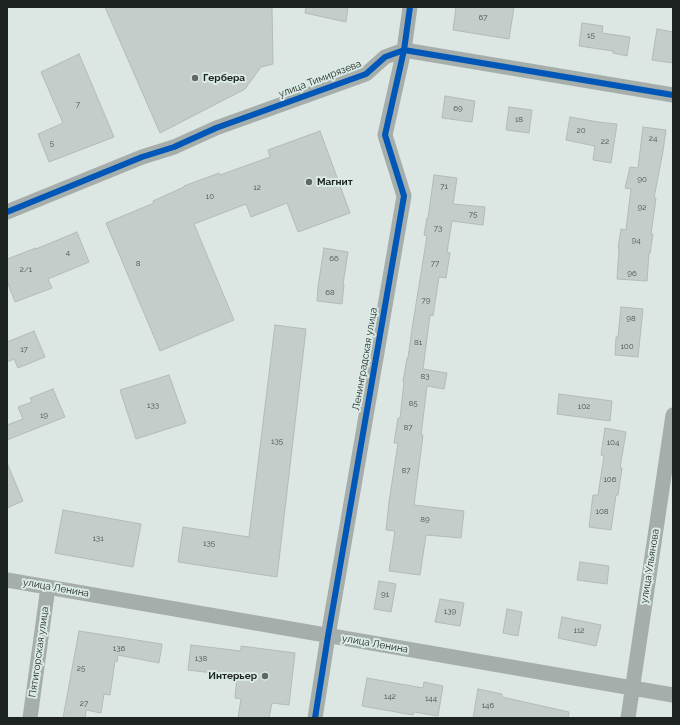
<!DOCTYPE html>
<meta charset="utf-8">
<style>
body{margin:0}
#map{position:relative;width:680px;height:725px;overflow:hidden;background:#dce6e3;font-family:Raleway,sans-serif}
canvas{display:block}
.frame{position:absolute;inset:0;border:8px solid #1d2321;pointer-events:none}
</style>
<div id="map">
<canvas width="680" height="725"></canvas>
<div class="frame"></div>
</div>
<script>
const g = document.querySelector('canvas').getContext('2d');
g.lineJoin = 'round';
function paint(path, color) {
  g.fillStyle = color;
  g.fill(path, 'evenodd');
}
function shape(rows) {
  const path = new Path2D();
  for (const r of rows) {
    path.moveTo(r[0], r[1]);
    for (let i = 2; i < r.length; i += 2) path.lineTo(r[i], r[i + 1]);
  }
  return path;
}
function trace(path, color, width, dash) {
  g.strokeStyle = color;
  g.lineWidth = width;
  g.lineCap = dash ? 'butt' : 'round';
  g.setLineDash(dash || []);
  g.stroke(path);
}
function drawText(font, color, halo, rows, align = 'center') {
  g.font = font + ' Raleway,sans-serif';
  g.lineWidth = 4;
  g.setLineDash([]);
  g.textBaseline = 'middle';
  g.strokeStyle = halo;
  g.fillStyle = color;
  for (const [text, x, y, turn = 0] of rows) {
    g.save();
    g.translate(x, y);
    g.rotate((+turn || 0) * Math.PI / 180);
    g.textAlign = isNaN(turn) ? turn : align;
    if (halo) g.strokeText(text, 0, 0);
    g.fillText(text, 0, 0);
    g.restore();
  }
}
const building = shape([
 [105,7,272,7,273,64,261,67,245,89,160,133,105,7],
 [306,7,348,7,346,22,305,13,306,7],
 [456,7,514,7,509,39,453,30,456,7],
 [582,23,603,26,602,33,630,37,627,56,613,53,613,51,579,46,582,23],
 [657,29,673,32,673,63,652,60,657,29],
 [79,54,114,137,49,162,38,134,63,123,41,72,79,54],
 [445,96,475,101,472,122,442,118,445,96],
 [509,107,532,110,529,133,506,130,509,107],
 [570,117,598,122,617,124,611,163,593,160,595,146,566,140,570,117],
 [643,127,666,130,663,151,654,198,656,198,651,234,653,234,650,253,649,253,647,281,617,279,619,248,618,248,621,229,626,230,631,189,625,188,630,167,638,168,643,127],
 [320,131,350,213,298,232,287,203,251,217,246,204,194,224,234,320,160,351,106,223,154,203,153,201,184,187,184,186,219,173,220,175,270,157,268,150,320,131],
 [434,175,457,178,453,204,485,207,483,225,452,221,447,252,450,253,446,278,439,277,433,316,430,315,423,369,447,373,444,389,427,386,421,435,423,435,414,505,464,511,461,538,426,535,420,575,389,571,395,531,386,530,389,502,398,443,394,443,398,418,400,418,404,382,403,382,407,358,408,358,412,329,427,236,424,235,427,218,428,218,434,175],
 [77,232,89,262,48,279,52,288,15,302,7,281,7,259,36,248,36,249,77,232],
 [324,248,348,252,343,284,344,284,342,304,317,301,318,287,324,248],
 [621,307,643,309,638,357,615,355,616,337,618,337,621,307],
 [275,325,306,329,277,577,178,562,183,527,249,537,275,325],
 [34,331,45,357,18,368,14,359,7,362,7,342,34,331],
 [169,375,186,423,136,439,120,390,169,375],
 [53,389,65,417,7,440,7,425,23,419,18,407,32,402,30,398,53,389],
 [559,394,612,401,610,421,557,414,559,394],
 [605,428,626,432,620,468,622,468,618,495,616,495,611,530,589,527,593,495,598,495,604,456,601,455,605,428],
 [7,463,23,501,7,508,7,463],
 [63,510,141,524,133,567,55,553,63,510],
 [580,562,609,566,607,584,577,580,580,562],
 [379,581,396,584,391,612,374,609,379,581],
 [440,599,464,603,460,626,435,622,440,599],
 [507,609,522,612,518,636,503,633,507,609],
 [562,617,601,625,596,646,558,638,562,617],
 [79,631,162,644,159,663,118,655,117,662,115,661,110,695,104,694,101,713,86,710,85,718,63,718,79,631],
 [191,645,241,651,241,646,295,653,289,705,272,703,269,718,238,718,241,699,235,698,237,676,188,670,191,645],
 [367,678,423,688,424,682,443,686,438,716,414,712,413,715,362,706,367,678],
 [478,689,502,694,502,697,569,712,568,718,473,718,478,689]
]);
paint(building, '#c5cdca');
trace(building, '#b3bab8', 1);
trace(shape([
 [7,212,142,157,174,147,216,128,366,74,385,57,404,50,673,95],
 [7,580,673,695],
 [30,718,48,587],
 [315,718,328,636,404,196,385,135,404,50,410,7],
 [628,718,673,415]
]), '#a5aeab', 15);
trace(shape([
 [7,212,142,157,174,147,216,128,366,74,385,57,404,50,673,95],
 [315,718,328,636,404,196,385,135,404,50,410,7]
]), '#0057b8', 6);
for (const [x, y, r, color] of [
 [195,78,4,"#606765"],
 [309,182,4,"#606765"],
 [265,676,4,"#606765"]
]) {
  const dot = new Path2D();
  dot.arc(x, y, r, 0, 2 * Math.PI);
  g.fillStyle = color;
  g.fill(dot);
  trace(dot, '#d9e9e4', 1.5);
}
drawText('8px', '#494f4d', null, [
 ["67",483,18],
 ["15",591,36],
 ["7",78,105],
 ["69",458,109],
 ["18",519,120],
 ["20",581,131],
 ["24",653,139],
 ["22",605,142],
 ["5",52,144],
 ["90",642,180],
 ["71",444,187],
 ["12",257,188],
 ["10",210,197],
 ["92",642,208],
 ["75",473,215],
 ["73",438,229],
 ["94",636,241],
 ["4",68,253],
 ["66",334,259],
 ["8",138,264],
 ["77",435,264],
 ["2/1",26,270],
 ["96",632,274],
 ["68",330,293],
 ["79",426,301],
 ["98",631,319],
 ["81",418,343],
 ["100",627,347],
 ["17",24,350],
 ["83",425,377],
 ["85",413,404],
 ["133",153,406],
 ["102",584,407],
 ["19",44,416],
 ["87",408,428],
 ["135",277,442],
 ["104",613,443],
 ["87",406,471],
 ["106",610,480],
 ["108",602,512],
 ["89",425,520],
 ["131",98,539],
 ["135",209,544],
 ["91",385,595],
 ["139",450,612],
 ["112",579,631],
 ["136",119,649],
 ["138",201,659],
 ["25",81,669],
 ["142",390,697],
 ["144",431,699],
 ["27",84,704],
 ["146",488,706]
]);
drawText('bold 10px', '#1d2321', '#d9e9e4', [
 ["Гербера",203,78],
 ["Магнит",317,182],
 ["Интерьер",257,676,"right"]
], 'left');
drawText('10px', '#1d2321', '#d9e9e4', [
 ["улица Тимирязева",320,79,-21],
 ["Ленинградская улица",365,359,-80],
 ["улица Ульянова",650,566,-81],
 ["улица Ленина",56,588,10],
 ["улица Ленина",375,644,10],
 ["Пятигорская улица",39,652,-82]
]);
</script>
